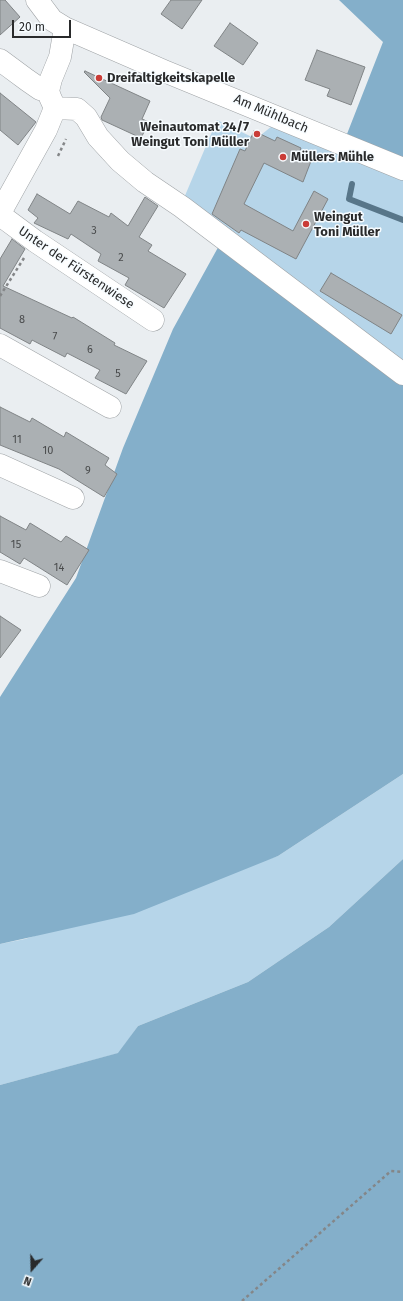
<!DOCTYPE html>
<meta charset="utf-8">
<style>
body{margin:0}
#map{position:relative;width:403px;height:1301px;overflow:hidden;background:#eaeef1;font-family:"Fira Sans",sans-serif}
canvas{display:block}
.north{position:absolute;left:12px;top:1249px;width:40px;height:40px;-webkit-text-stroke:3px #f7fcff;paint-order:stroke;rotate:200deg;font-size:11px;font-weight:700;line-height:16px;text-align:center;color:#292a2b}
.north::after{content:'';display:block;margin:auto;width:14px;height:18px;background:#292a2b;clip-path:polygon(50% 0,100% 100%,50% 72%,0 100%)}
.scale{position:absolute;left:12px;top:20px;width:59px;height:18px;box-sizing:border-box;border:2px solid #292a2b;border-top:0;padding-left:5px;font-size:12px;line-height:14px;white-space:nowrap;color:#292a2b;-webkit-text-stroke:3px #f7fcff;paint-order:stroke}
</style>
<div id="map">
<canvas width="403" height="1301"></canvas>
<div class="north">N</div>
<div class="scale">20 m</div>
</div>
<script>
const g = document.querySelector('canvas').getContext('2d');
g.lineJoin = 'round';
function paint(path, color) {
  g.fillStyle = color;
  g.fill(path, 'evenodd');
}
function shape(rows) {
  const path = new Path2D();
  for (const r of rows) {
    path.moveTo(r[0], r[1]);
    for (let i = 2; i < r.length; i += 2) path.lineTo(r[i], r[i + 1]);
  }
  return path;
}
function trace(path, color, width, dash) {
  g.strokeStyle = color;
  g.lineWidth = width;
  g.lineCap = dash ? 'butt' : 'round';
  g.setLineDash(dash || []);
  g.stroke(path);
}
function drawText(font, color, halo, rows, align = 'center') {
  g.font = font + ' "Fira Sans",sans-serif';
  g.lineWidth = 3;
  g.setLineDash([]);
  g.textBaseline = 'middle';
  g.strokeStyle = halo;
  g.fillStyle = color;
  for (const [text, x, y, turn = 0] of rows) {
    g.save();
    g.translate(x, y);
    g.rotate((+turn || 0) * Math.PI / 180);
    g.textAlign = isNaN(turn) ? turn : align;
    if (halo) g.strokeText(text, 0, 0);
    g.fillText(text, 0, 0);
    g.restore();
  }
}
paint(shape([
 [217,120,256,139,272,126,403,180,403,366,184,198],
 [403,774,403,859,329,927,248,982,138,1026,119,1053,0,1085,0,944,25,939,278,856]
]), '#b6d5e9');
paint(shape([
 [339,0,403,0,403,159,347,134,383,42],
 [226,233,403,366,403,774,278,856,134,914,0,944,0,697,76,578,123,448,173,329],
 [403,859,403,1301,0,1301,0,1085,118,1053,138,1026,248,982,329,927]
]), '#84afca');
trace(shape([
 [352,184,349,199,403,220]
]), '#587689', 6);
const building = shape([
 [0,0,5,0,20,17,0,35,0,0],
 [171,0,202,0,182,29,161,14,171,0],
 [230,23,258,43,243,65,214,46,230,23],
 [317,50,365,67,351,105,327,96,330,89,305,80,317,50],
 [85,71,150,101,142,119,149,122,141,138,102,120,101,117,110,98,84,72,85,71],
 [0,93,36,122,18,145,0,130,0,93],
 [254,131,275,141,277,137,301,148,299,153,306,156,305,159,311,161,303,182,264,163,244,204,293,231,314,191,328,199,296,259,241,230,239,233,212,214,240,149,245,151,254,131],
 [37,194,70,214,78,201,109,217,111,213,128,226,145,197,158,206,139,237,152,245,148,251,186,274,164,308,125,285,129,278,98,261,101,254,71,234,68,239,34,223,38,218,28,210,37,194],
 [12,239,25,249,3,286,72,318,73,317,115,343,114,345,147,361,126,394,95,378,100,370,67,353,65,357,32,340,30,344,0,328,0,259,12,239],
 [331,273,402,315,391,334,320,291,331,273],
 [0,407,30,422,32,418,64,437,66,432,109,458,105,465,117,474,104,497,59,469,0,445,0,407],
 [0,516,26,530,30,523,61,542,66,536,89,550,67,585,24,558,20,564,0,552,0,516],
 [0,616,21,630,0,658,0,616]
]);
paint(building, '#abb0b3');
trace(building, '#808486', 1);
const minor = shape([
 [37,0,52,20,65,28,164,71,403,169],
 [0,60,27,80,40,89,48,91],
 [55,108,77,109,86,117,98,137,120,161,145,182,182,207,403,374],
 [0,213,46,130,55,108,50,97,48,91,51,79,60,57,65,28],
 [0,215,35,241,153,320],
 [0,345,110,407],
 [0,465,73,498],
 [0,571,39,586]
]);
trace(minor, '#9fa3a6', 23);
trace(shape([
 [58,156,66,139],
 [0,296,24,258],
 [242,1301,391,1171,403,1172]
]), '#848688', 2.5, [3, 3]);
trace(minor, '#fff', 22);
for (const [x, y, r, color] of [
 [99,78,4,"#ca3c37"],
 [257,134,4,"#ca3c37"],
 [283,157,4,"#ca3c37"],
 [306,224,4,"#ca3c37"]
]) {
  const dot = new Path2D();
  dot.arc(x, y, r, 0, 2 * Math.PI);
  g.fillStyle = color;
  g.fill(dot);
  trace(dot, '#f7fcff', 1.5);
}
drawText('11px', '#4a4c4d', null, [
 ["3",94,231],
 ["2",121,258],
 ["8",22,320],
 ["7",55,337],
 ["6",90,350],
 ["5",118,374],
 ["11",17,440],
 ["10",48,451],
 ["9",88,471],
 ["15",16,545],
 ["14",59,568]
]);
drawText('bold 13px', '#292a2b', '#f7fcff', [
 ["Dreifaltigkeitskapelle",107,78],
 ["Weinautomat 24/7",249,127,"right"],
 ["Weingut Toni Müller",249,142,"right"],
 ["Müllers Mühle",291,157],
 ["Weingut",314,217],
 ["Toni Müller",314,232]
], 'left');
drawText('13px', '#292a2b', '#f7fcff', [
 ["Am Mühlbach",271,114,23],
 ["Unter der Fürstenwiese",76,268,34]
]);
</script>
